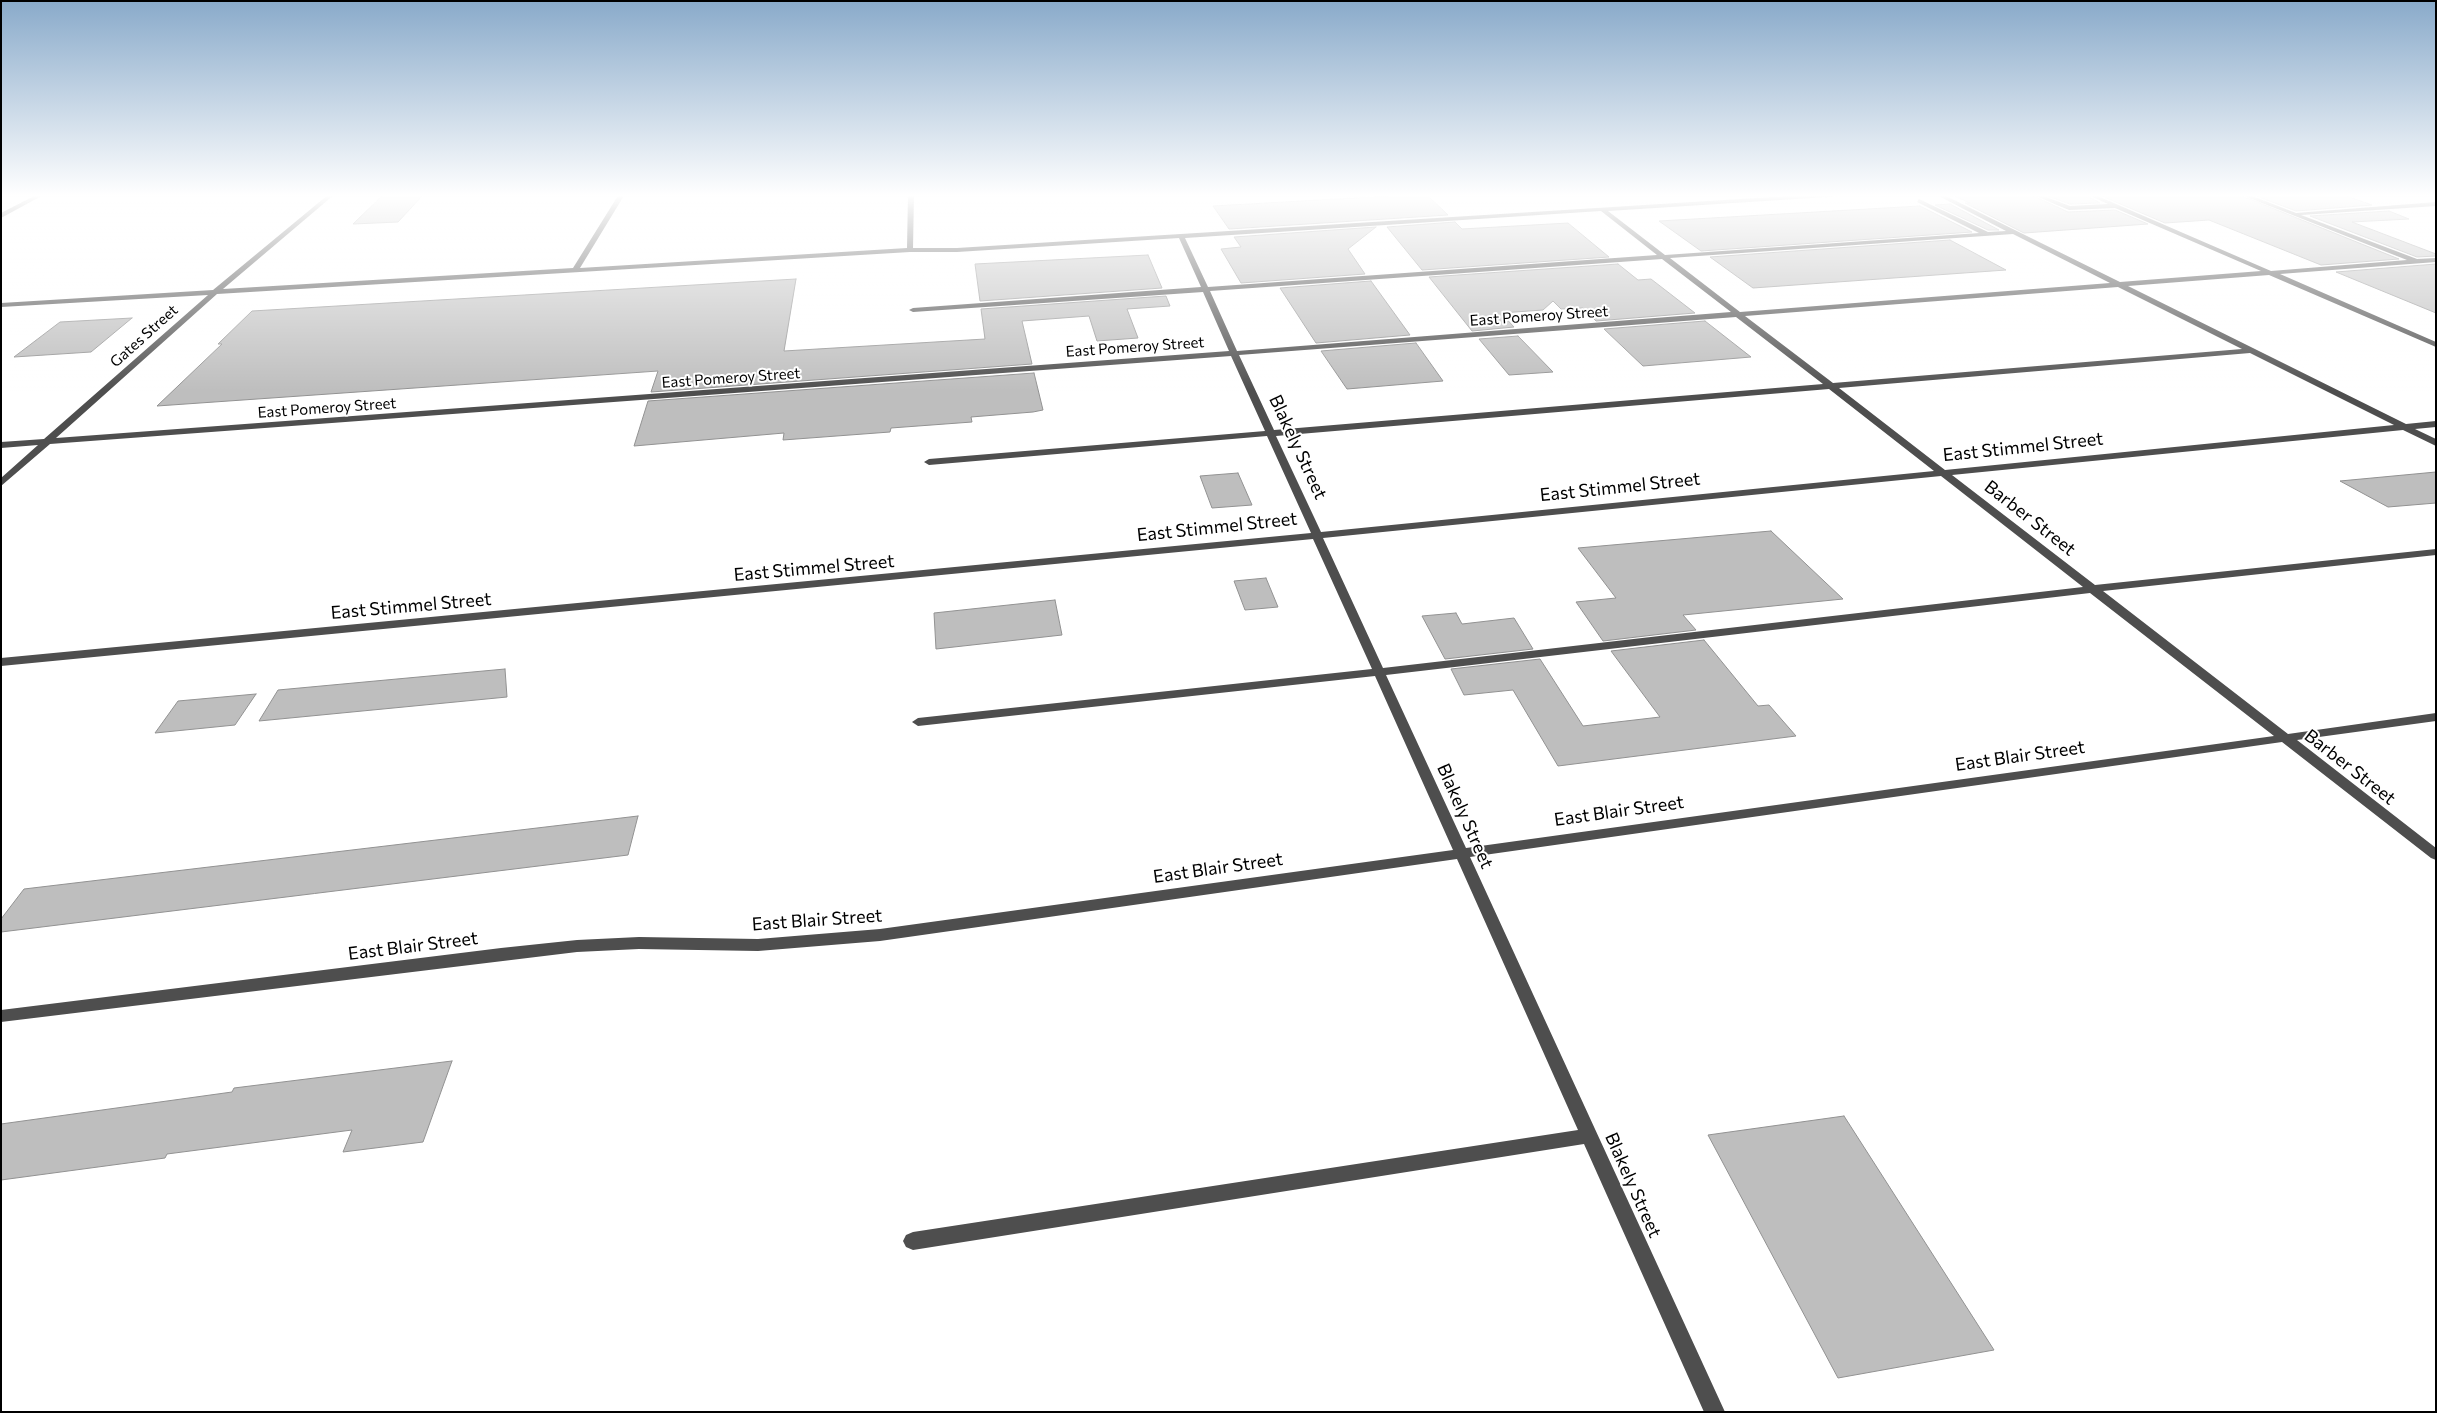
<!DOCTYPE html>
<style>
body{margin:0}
#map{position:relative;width:2437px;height:1413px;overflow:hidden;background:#fff;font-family:Commissioner,sans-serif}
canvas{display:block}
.frame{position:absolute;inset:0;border:2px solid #000;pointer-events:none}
</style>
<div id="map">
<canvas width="2437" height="1413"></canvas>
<div class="frame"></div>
</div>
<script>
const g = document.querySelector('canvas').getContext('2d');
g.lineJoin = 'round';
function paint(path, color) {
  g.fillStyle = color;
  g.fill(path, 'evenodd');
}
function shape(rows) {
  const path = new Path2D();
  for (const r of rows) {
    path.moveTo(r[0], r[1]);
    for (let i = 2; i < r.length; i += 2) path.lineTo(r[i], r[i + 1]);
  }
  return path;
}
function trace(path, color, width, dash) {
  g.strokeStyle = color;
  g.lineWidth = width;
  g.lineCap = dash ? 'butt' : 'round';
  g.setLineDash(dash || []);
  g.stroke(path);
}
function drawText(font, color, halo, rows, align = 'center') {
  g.font = font + ' Commissioner,sans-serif';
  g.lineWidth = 4;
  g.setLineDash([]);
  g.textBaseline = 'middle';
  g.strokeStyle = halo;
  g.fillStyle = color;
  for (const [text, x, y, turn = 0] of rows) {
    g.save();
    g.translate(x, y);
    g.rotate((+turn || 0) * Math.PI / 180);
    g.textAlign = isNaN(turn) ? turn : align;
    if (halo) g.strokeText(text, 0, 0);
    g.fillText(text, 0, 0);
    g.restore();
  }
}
const building = shape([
 [384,194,424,194,398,222,353,224,384,194],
 [1426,194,1448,215,1229,229,1213,206,1426,194],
 [1950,194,2029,194,2068,212,2115,210,2148,224,2024,233,1965,203,1970,203,1950,194],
 [2042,194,2084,194,2100,203,2070,204,2042,194],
 [2097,194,2237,194,2399,259,2321,265,2209,220,2165,223,2097,194],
 [2251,194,2341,194,2372,205,2296,211,2251,194],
 [1950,204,1999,230,1988,230,1935,205,1950,204],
 [1920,206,1972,232,1701,251,1659,221,1920,206],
 [2389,211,2409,219,2352,222,2436,254,2436,256,2417,257,2310,216,2389,211],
 [1455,222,1462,229,1568,223,1609,257,1422,270,1387,227,1455,222],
 [1376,227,1348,249,1365,274,1241,283,1221,249,1241,247,1234,237,1376,227],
 [1950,240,2006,270,1753,288,1710,257,1950,240],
 [1148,255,1162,288,980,301,975,264,1148,255],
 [1618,264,1638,280,1651,279,1695,313,1596,321,1583,308,1561,309,1553,301,1543,310,1501,313,1514,327,1472,331,1429,277,1618,264],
 [2436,264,2436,313,2336,272,2436,264],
 [796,279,784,351,985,339,981,309,1166,296,1170,306,1127,309,1138,338,1097,341,1089,316,1022,321,1032,364,651,392,658,371,157,406,222,344,218,344,252,311,796,279],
 [1371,281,1410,335,1316,343,1280,288,1371,281],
 [132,318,91,352,14,357,60,322,132,318],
 [1705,321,1751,357,1643,366,1604,329,1705,321],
 [1518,336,1553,372,1509,375,1479,339,1518,336],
 [1416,343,1443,381,1347,389,1321,351,1416,343],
 [1034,373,1043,410,1033,412,971,417,972,422,891,428,890,432,783,440,784,433,634,446,648,401,1034,373],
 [2436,472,2436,503,2388,507,2340,481,2436,472],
 [1238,473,1252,505,1212,508,1200,476,1238,473],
 [1771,531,1843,599,1683,615,1696,630,1603,641,1576,602,1616,598,1578,548,1771,531],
 [1266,578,1278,607,1245,610,1234,581,1266,578],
 [1055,600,1062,635,936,649,934,613,1055,600],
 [1456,613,1462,624,1514,618,1533,649,1445,659,1422,616,1456,613],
 [1704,640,1758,706,1769,705,1796,736,1558,766,1513,690,1464,695,1451,669,1540,659,1583,726,1660,717,1611,651,1704,640],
 [505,669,507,697,259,721,278,690,505,669],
 [256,694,235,725,155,733,178,701,256,694],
 [638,816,628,855,1,932,1,919,24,889,638,816],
 [452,1061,423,1142,343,1152,352,1130,167,1154,165,1158,1,1180,1,1124,232,1092,234,1088,452,1061],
 [1844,1116,1994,1350,1838,1378,1708,1135,1844,1116]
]);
paint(building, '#bebebe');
trace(building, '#929292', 1);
paint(shape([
 [38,194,45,194,1,218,1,213,38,194],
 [329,194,335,194,223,289,573,268,619,194,625,194,580,268,907,248,908,194,914,194,913,248,957,248,1820,194,1846,194,1843,196,1608,211,1665,255,1979,233,1917,202,1919,199,1988,232,2006,231,1935,194,1942,194,2120,282,2261,271,2115,208,2069,210,2031,194,2038,194,2070,206,2108,204,2086,194,2093,194,2271,271,2407,260,2239,194,2247,194,2296,213,2436,202,2436,206,2301,215,2417,259,2436,258,2436,262,2280,274,2436,342,2436,347,2269,275,2128,286,2406,424,2436,421,2436,427,2415,429,2436,439,2436,446,2403,430,1952,475,2095,585,2436,549,2436,555,2103,591,2288,734,2436,713,2436,721,2297,740,2436,848,2436,860,2431,858,2282,742,1470,857,1725,1412,1704,1412,1584,1144,913,1250,906,1247,903,1241,906,1235,913,1232,1578,1130,1457,859,880,941,758,951,639,949,577,952,1,1022,1,1010,501,948,577,940,639,937,758,939,880,929,1453,850,1375,676,918,726,912,722,918,718,1372,669,1313,539,1,666,1,658,1311,533,1267,436,929,465,924,462,929,459,1265,431,1231,356,50,444,1,486,1,478,38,445,1,448,1,442,44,439,208,295,1,307,1,303,213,290,329,194],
 [1601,211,1657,255,1208,287,1185,238,1601,211],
 [2013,234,2110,283,1740,312,1670,258,2013,234],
 [1179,238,1201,287,913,308,909,310,913,312,1203,292,1229,351,56,438,217,294,910,252,957,252,1179,238],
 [1662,259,1731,312,1237,351,1210,291,1662,259],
 [2118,287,2242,349,1833,383,1745,316,2118,287],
 [1736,317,1823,384,1274,430,1239,355,1736,317],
 [2250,353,2394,425,1945,470,1839,388,2250,353],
 [1829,389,1934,471,1321,532,1276,436,1829,389],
 [1941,476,2083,587,1383,668,1323,538,1941,476],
 [2090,593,2274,736,1466,848,1386,675,2090,593]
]), '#4e4e4e');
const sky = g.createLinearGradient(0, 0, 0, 391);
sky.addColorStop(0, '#89aaca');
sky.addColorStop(0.5, '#fff');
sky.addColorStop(1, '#ffffff00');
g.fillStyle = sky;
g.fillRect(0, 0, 2437, 391);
drawText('15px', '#000', '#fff', [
 ["East Pomeroy Street",1539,316,-4],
 ["Gates Street",144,336,-42],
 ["East Pomeroy Street",1135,347,-4],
 ["East Pomeroy Street",731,378,-4],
 ["East Pomeroy Street",327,408,-4]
]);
drawText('18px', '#000', '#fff', [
 ["Blakely Street",1298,447,65],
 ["East Stimmel Street",2023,447,-6],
 ["East Stimmel Street",1620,487,-6],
 ["Barber Street",2030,518,38],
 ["East Stimmel Street",1217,527,-6],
 ["East Stimmel Street",814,568,-5],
 ["East Stimmel Street",411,606,-5],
 ["East Blair Street",2020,756,-8],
 ["Barber Street",2350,767,38],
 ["East Blair Street",1619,811,-8],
 ["Blakely Street",1465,816,66],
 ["East Blair Street",1218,868,-8],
 ["East Blair Street",817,920,-4],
 ["East Blair Street",413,946,-7],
 ["Blakely Street",1633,1185,66]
]);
</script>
